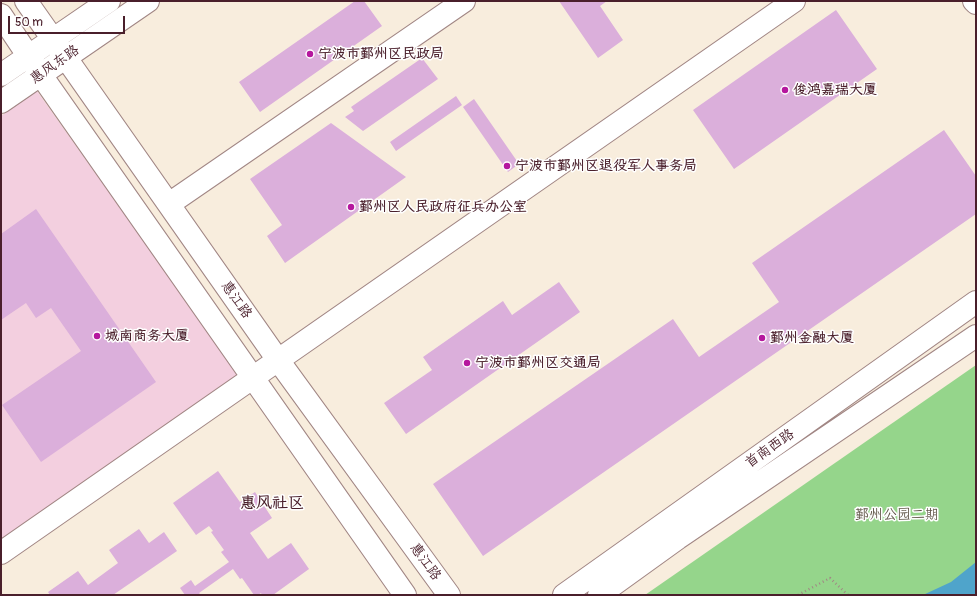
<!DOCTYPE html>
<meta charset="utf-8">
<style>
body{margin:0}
#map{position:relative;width:977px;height:596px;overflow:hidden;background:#f8eddd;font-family:Pangolin,sans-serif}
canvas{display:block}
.frame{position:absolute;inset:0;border:2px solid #4a1f2b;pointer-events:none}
.scale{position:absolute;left:8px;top:16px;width:117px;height:18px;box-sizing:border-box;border:2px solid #4a1f2b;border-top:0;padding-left:5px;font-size:12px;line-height:14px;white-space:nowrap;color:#4a1f2b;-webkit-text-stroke:3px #fff;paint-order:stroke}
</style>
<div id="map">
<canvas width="977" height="596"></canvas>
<div class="frame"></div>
<div class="scale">50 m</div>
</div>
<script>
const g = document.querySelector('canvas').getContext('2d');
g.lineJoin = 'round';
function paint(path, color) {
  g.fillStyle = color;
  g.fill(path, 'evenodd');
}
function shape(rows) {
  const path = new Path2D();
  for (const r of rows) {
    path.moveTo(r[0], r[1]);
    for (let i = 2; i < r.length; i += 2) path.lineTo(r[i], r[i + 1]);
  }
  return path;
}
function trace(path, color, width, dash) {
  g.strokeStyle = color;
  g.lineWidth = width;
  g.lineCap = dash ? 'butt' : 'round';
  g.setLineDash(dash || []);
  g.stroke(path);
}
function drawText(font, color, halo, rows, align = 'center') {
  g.font = font + ' Pangolin,"LXGW WenKai TC",sans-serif';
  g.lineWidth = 3;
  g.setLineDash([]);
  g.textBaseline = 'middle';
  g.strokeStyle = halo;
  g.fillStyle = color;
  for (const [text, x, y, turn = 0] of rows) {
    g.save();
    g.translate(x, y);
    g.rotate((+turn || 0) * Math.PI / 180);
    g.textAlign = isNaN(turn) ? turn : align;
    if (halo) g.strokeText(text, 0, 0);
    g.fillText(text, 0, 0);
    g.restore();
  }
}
paint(shape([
 [37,91,240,377,1,545,1,116]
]), '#f3cfdf');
paint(shape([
 [976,365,976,595,645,595]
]), '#95d58b');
paint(shape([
 [976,562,976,595,923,595,951,582]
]), '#4fa4cb');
paint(shape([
 [355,1,364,1,382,26,260,112,239,82],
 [559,1,607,1,600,6,623,40,598,58],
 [836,10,877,69,734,169,693,110],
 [422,58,438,79,363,131,345,117,354,111,351,107],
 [456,96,462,105,396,151,390,142],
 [474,99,519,164,508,172,463,107],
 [331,123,406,177,285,263,267,236,282,225,250,179],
 [944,130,976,176,976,214,483,556,433,484,673,319,699,357,779,302,752,263],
 [36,209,156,382,41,462,2,405,81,351,51,308,36,318,26,303,1,320,1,234],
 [559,282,580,312,406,434,384,403,432,370,423,357,503,301,512,315],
 [218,471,240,502,255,492,272,518,250,533,268,559,291,543,309,569,273,595,262,595,261,593,258,595,254,595,242,578,240,579,233,569,199,593,201,595,185,595,180,588,191,580,195,586,229,562,221,552,224,550,211,532,213,531,209,526,196,535,173,503],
 [139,529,149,543,164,532,177,551,113,595,50,595,48,592,78,571,88,585,118,563,109,550]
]), '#dbafdb');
const minor = shape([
 [26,1,278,360,449,595],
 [1,15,41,75,405,595],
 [1,75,109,1],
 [1,102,148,1],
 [169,204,464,1],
 [1,553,794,1]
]);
const major = shape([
 [974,1,976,3],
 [564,595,976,302],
 [599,595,678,538,976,336]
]);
trace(minor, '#a18684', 24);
trace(major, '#a18684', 24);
trace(shape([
 [798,595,830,578,848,595]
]), '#a18684', 2.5, [1, 3]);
trace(minor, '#fff', 22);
trace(major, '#fff', 22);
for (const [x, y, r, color] of [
 [310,54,4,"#b5179e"],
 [785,90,4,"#b5179e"],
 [507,166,4,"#b5179e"],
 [351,207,4,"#b5179e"],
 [97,336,4,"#b5179e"],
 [762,338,4,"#b5179e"],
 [467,363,4,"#b5179e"]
]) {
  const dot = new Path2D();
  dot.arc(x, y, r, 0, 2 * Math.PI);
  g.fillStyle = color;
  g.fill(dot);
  trace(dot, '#fff', 1.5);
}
drawText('bold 14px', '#4a1f2b', '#fff', [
 ["宁波市鄞州区民政局",318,54],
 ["俊鸿嘉瑞大厦",793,90],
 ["宁波市鄞州区退役军人事务局",515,166],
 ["鄞州区人民政府征兵办公室",359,207],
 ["城南商务大厦",105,336],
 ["鄞州金融大厦",770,338],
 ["宁波市鄞州区交通局",475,363]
], 'left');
drawText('14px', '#4a1f2b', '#fff', [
 ["惠风东路",55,65,-35],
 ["惠江路",236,300,55],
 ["首南西路",770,449,-35],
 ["惠江路",425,562,54]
]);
drawText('14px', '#605648', '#fff', [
 ["鄞州公园二期",897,515]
]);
drawText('bold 16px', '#4a1f2b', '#fff', [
 ["惠风社区",272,504]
]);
</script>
